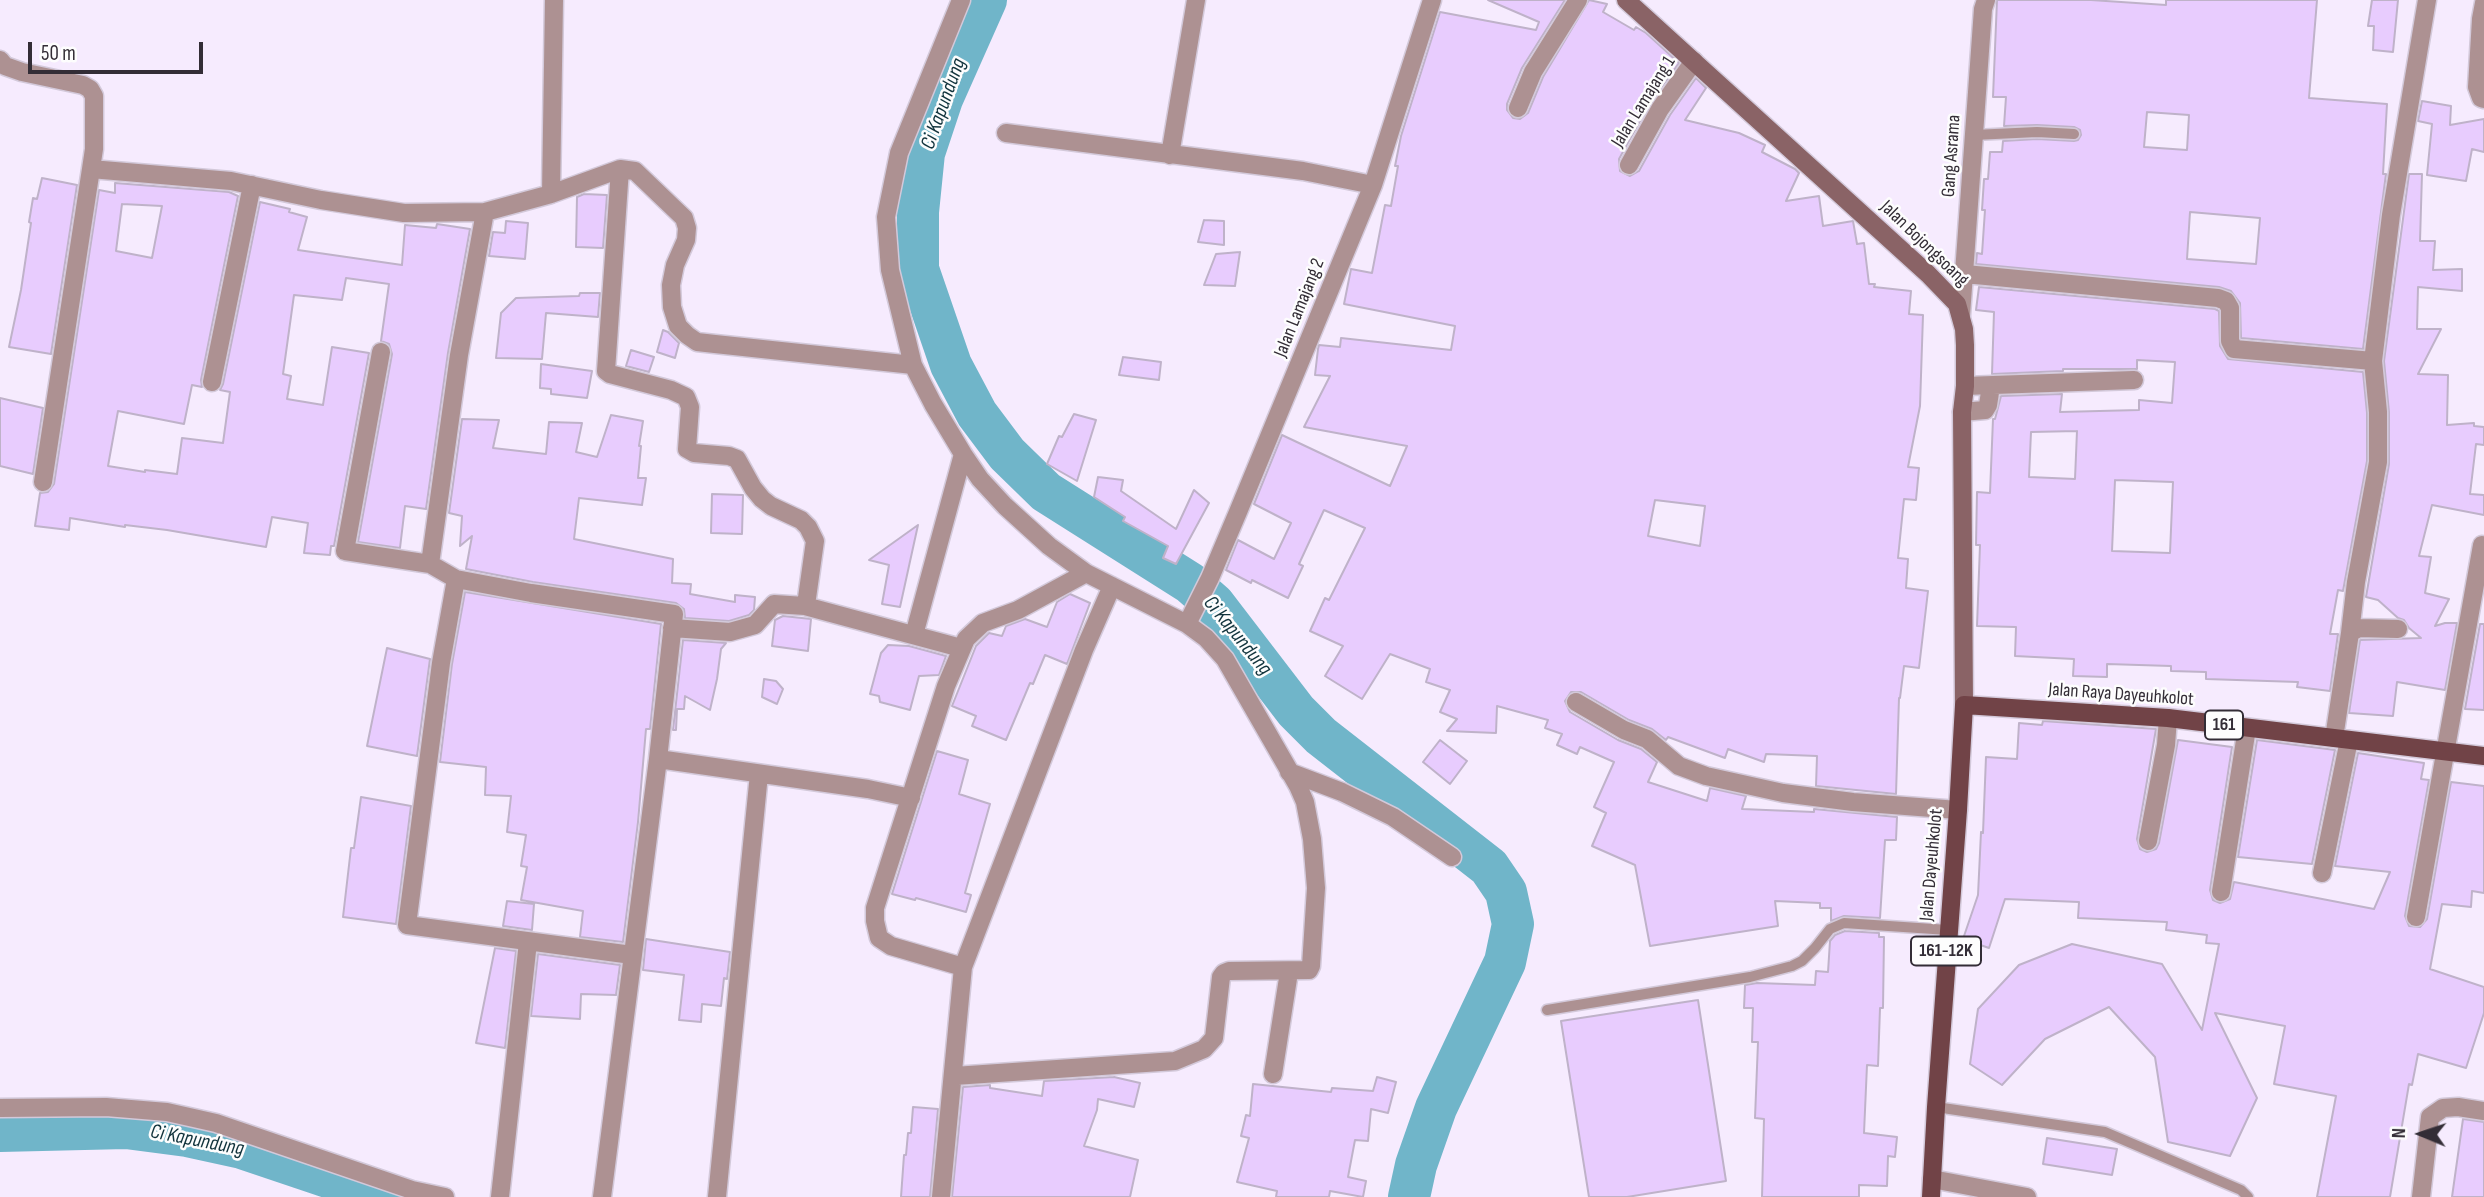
<!DOCTYPE html>
<style>
body{margin:0}
#map{position:relative;width:2484px;height:1197px;overflow:hidden;background:#f6ebfe;font-family:"Sofia Sans Condensed",sans-serif}
canvas{display:block}
.north{position:absolute;left:2386px;top:1099px;width:70px;height:70px;-webkit-text-stroke:5px #fdfdfd;paint-order:stroke;rotate:272deg;font-size:19px;font-weight:700;line-height:28px;text-align:center;color:#332d36}
.north::after{content:'';display:block;margin:auto;width:24px;height:32px;background:#332d36;clip-path:polygon(50% 0,100% 100%,50% 72%,0 100%)}
.scale{position:absolute;left:28px;top:42px;width:175px;height:32px;box-sizing:border-box;border:4px solid #332d36;border-top:0;padding-left:9px;font-size:21px;line-height:24px;white-space:nowrap;color:#332d36;-webkit-text-stroke:5px #fdfdfd;paint-order:stroke}
</style>
<div id="map">
<canvas width="2484" height="1197"></canvas>
<div class="north">N</div>
<div class="scale">50 m</div>
</div>
<script>
const g = document.querySelector('canvas').getContext('2d');
g.lineJoin = 'round';
function shape(rows) {
  const path = new Path2D();
  for (const r of rows) {
    path.moveTo(r[0], r[1]);
    for (let i = 2; i < r.length; i += 2) path.lineTo(r[i], r[i + 1]);
  }
  return path;
}
function trace(path, color, width, dash) {
  g.strokeStyle = color;
  g.lineWidth = width;
  g.lineCap = dash ? 'butt' : 'round';
  g.setLineDash(dash || []);
  g.stroke(path);
}
function paint(path, color) {
  g.fillStyle = color;
  g.fill(path, 'evenodd');
}
function drawText(font, color, halo, rows, align = 'center') {
  g.font = font + ' "Sofia Sans Condensed",sans-serif';
  g.lineWidth = 5;
  g.setLineDash([]);
  g.textBaseline = 'middle';
  g.strokeStyle = halo;
  g.fillStyle = color;
  for (const [text, x, y, turn = 0] of rows) {
    g.save();
    g.translate(x, y);
    g.rotate((+turn || 0) * Math.PI / 180);
    g.textAlign = isNaN(turn) ? turn : align;
    if (halo) g.strokeText(text, 0, 0);
    g.fillText(text, 0, 0);
    g.restore();
  }
}
trace(shape([
 [986,0,942,99,924,153,918,212,918,269,951,365,977,414,1007,454,1046,492,1190,583,1214,604,1296,711,1321,736,1489,867,1506,892,1513,924,1505,962,1436,1108,1416,1165,1409,1197],
 [0,1131,126,1128,187,1136,242,1148,387,1197]
]), '#70b5c9', 42);
const building = shape([
 [1488,0,1565,0,1522,68,1507,104,1507,110,1513,118,1520,119,1528,113,1543,77,1589,0,1607,4,1603,12,1634,30,1636,27,1646,33,1679,63,1650,103,1619,159,1620,171,1630,176,1639,171,1670,115,1696,78,1706,88,1685,120,1739,133,1765,145,1762,152,1795,169,1799,173,1786,201,1819,196,1823,226,1853,221,1857,244,1864,243,1869,284,1875,284,1874,287,1911,291,1909,314,1923,315,1920,406,1908,467,1919,468,1916,500,1904,499,1898,558,1908,559,1906,588,1928,591,1919,668,1904,666,1900,698,1899,698,1896,794,1816,786,1817,756,1766,754,1764,762,1728,749,1725,758,1668,737,1666,740,1652,729,1629,720,1581,692,1571,692,1565,701,1570,712,1618,740,1641,749,1657,762,1648,782,1707,801,1710,788,1746,796,1742,809,1814,812,1814,809,1897,817,1896,840,1885,840,1880,918,1844,916,1831,921,1831,908,1820,908,1820,903,1775,901,1778,926,1650,946,1635,865,1592,846,1606,813,1594,807,1614,762,1580,747,1577,754,1557,745,1562,734,1545,728,1548,720,1497,706,1496,733,1447,731,1457,719,1440,712,1450,690,1426,682,1430,669,1390,654,1362,699,1325,676,1343,646,1310,631,1325,598,1329,600,1365,528,1324,510,1299,564,1303,566,1288,598,1252,580,1251,583,1226,570,1238,540,1274,559,1291,523,1254,504,1282,435,1390,486,1407,446,1304,427,1330,376,1315,375,1318,349,1319,345,1340,347,1341,338,1451,350,1455,326,1344,304,1351,269,1372,273,1385,205,1391,206,1398,166,1395,166,1401,136,1440,12,1536,30,1539,22,1488,0],
 [1655,500,1705,506,1700,546,1648,536,1655,500],
 [1997,0,2091,0,2166,5,2166,0,2317,0,2309,98,2387,104,2383,174,2386,174,2363,349,2241,338,2240,303,2231,291,2219,287,1976,264,1977,253,1982,254,1985,210,1982,210,1984,179,1988,179,1990,152,2002,152,2003,141,2037,139,2074,141,2078,140,2081,135,2080,130,2074,127,2037,125,2004,126,2006,97,1993,97,1997,0],
 [2147,112,2189,115,2187,150,2144,147,2147,112],
 [2190,212,2260,218,2256,264,2187,259,2190,212],
 [2372,0,2398,0,2393,52,2373,50,2374,26,2368,26,2372,0],
 [2422,101,2451,106,2450,125,2484,119,2484,152,2472,149,2466,181,2427,175,2432,124,2418,121,2422,101],
 [2409,174,2422,174,2420,241,2435,241,2433,270,2462,269,2462,291,2418,287,2417,329,2441,329,2418,374,2448,375,2447,425,2474,423,2474,426,2484,427,2484,445,2476,444,2470,494,2484,495,2484,515,2432,505,2419,556,2431,557,2425,593,2449,599,2435,626,2445,623,2457,623,2445,690,2397,682,2393,716,2349,713,2360,640,2421,638,2409,628,2404,620,2398,618,2378,600,2366,597,2389,464,2389,412,2384,361,2409,174],
 [42,178,77,185,51,354,9,347,21,290,31,223,29,222,33,198,37,199,42,178],
 [115,183,229,192,238,196,201,380,202,387,192,385,184,424,118,411,108,466,145,472,145,470,177,474,182,438,223,443,230,392,220,390,223,384,260,202,290,209,289,212,307,217,298,250,402,265,405,225,436,228,437,224,470,229,448,353,426,509,405,506,400,548,358,542,392,354,389,344,381,341,389,284,346,278,342,300,294,295,283,374,291,376,287,399,323,405,332,347,369,353,334,546,331,546,330,555,304,553,308,523,272,517,266,547,167,530,125,525,125,527,70,518,69,530,35,526,40,493,48,492,54,484,99,190,115,193,115,183],
 [122,204,162,206,152,258,116,251,122,204],
 [584,194,607,195,603,248,576,247,577,197,584,194],
 [1204,220,1224,221,1224,245,1198,242,1204,220],
 [506,221,528,223,525,259,489,256,493,232,505,233,506,221],
 [1240,252,1235,286,1204,285,1216,254,1240,252],
 [1979,287,2215,309,2219,311,2220,346,2228,359,2363,372,2367,413,2367,461,2343,591,2338,590,2330,634,2338,634,2330,691,2297,687,2298,682,2206,679,2206,672,2171,671,2171,666,2107,664,2107,677,2073,676,2074,659,2015,656,2016,627,1977,626,1980,545,1976,545,1977,492,1990,493,1993,419,1995,419,2001,396,2062,394,2060,412,2139,410,2139,400,2172,403,2175,362,2137,360,2137,369,2063,369,2063,371,1992,374,1994,312,1976,310,1979,287],
 [2077,431,2075,479,2029,477,2031,432,2077,431],
 [2115,480,2173,482,2170,553,2112,551,2115,480],
 [580,293,600,293,598,317,546,313,542,359,496,358,501,313,516,298,579,296,580,293],
 [663,330,668,332,679,343,675,358,657,352,663,330],
 [631,350,654,357,649,372,626,366,631,350],
 [1123,357,1161,362,1159,380,1119,375,1123,357],
 [541,364,592,371,587,398,551,394,551,389,540,388,541,364],
 [0,398,43,408,33,474,0,466,0,398],
 [1074,414,1096,420,1077,481,1047,464,1059,436,1062,437,1074,414],
 [611,415,643,421,639,446,641,446,638,478,646,478,642,505,579,498,574,539,673,559,672,583,691,584,690,594,735,602,735,595,755,597,754,610,749,615,729,621,685,618,684,609,676,603,533,582,466,569,472,536,460,546,462,516,449,513,462,419,499,420,493,448,546,454,549,422,582,423,576,452,597,457,611,415],
 [1098,477,1123,480,1121,491,1176,529,1194,490,1209,503,1176,564,1163,558,1168,546,1123,521,1125,517,1094,497,1098,477],
 [712,494,743,495,742,534,711,533,712,494],
 [918,525,900,607,882,604,889,565,869,560,918,525],
 [465,592,661,624,650,729,646,729,638,822,623,942,580,937,583,911,521,900,527,867,521,866,526,835,507,832,511,796,485,795,486,767,440,762,452,664,465,592],
 [1070,594,1090,603,1067,664,1045,655,1033,684,1030,683,1006,740,972,726,976,716,952,706,976,646,989,633,1002,636,1006,626,1025,619,1047,627,1057,602,1070,594],
 [783,616,811,619,808,651,772,646,775,620,783,616],
 [2480,624,2484,624,2484,710,2465,709,2480,624],
 [683,640,726,643,721,649,717,679,710,710,685,696,684,709,677,709,676,730,673,730,683,640],
 [888,645,909,646,946,656,939,675,919,676,910,710,880,702,879,696,870,694,881,653,888,645],
 [387,648,430,659,417,756,367,746,387,648],
 [764,679,776,681,783,689,777,704,762,697,764,679],
 [2043,721,2156,729,2137,839,2140,849,2147,852,2156,849,2159,843,2178,740,2232,747,2210,890,2213,900,2220,903,2230,899,2234,882,2374,909,2390,872,2335,866,2358,753,2424,763,2421,779,2429,780,2405,916,2409,926,2420,927,2427,919,2451,782,2484,786,2484,893,2472,891,2471,907,2442,904,2430,969,2484,987,2484,1013,2466,1068,2418,1054,2412,1085,2409,1084,2390,1197,2317,1197,2336,1096,2274,1084,2285,1026,2215,1013,2257,1098,2230,1156,2168,1142,2155,1057,2109,1007,2045,1039,2002,1085,1970,1064,1978,1009,2019,965,2072,944,2162,964,2202,1030,2219,944,2206,943,2207,935,2166,930,2167,922,2078,918,2079,902,2005,899,1989,948,1963,939,1978,895,1981,832,1983,833,1986,757,2017,759,2019,723,2042,725,2043,721],
 [1440,740,1467,761,1450,784,1423,762,1440,740],
 [2257,740,2335,750,2312,864,2238,857,2257,740],
 [937,751,968,760,959,794,990,804,965,893,971,895,966,912,916,898,915,900,892,894,937,751],
 [361,797,411,806,396,924,343,917,351,848,354,848,361,797],
 [507,901,534,904,532,930,503,926,507,901],
 [1845,931,1879,933,1879,937,1884,937,1883,1008,1880,1008,1878,1066,1867,1065,1864,1133,1897,1137,1895,1157,1888,1156,1887,1186,1859,1185,1859,1197,1762,1197,1764,1119,1755,1118,1758,1042,1752,1042,1753,1008,1744,1008,1745,985,1757,983,1815,985,1816,971,1828,972,1830,941,1835,935,1845,931],
 [646,939,730,952,727,979,724,978,721,1006,702,1004,701,1022,679,1020,684,975,643,970,646,939],
 [495,948,516,951,505,1048,476,1043,495,948],
 [538,954,620,965,616,995,581,994,580,1019,531,1016,538,954],
 [1698,1000,1726,1181,1627,1197,1589,1197,1561,1021,1698,1000],
 [1114,1077,1140,1083,1134,1107,1098,1099,1097,1110,1084,1146,1138,1160,1130,1197,952,1197,963,1087,990,1085,990,1088,1042,1096,1044,1081,1114,1077],
 [1377,1077,1396,1082,1388,1113,1371,1109,1368,1141,1355,1140,1348,1177,1366,1181,1363,1197,1330,1191,1329,1197,1276,1197,1277,1191,1237,1182,1249,1138,1241,1136,1246,1115,1250,1116,1253,1084,1331,1092,1332,1088,1373,1091,1377,1077],
 [913,1107,938,1109,930,1197,901,1197,904,1155,906,1155,908,1133,911,1133,913,1107],
 [2463,1119,2484,1122,2484,1197,2452,1197,2463,1119],
 [2047,1138,2117,1149,2112,1175,2043,1164,2047,1138]
]);
paint(building, '#e8ccfe');
trace(building, '#bfb2c9', 2);
const lane = shape([
 [1974,135,2037,132,2074,134],
 [1547,1010,1750,977,1792,966,1802,961,1815,948,1830,929,1844,923,1948,930],
 [1936,1107,2105,1132,2241,1190,2248,1197]
]);
const street = shape([
 [2484,3,2481,19,2477,87,2481,98,2484,99],
 [0,60,5,66,22,72,83,85,90,89,94,96,94,149,91,169,43,482],
 [1518,108,1533,72,1578,0],
 [1006,133,1303,171,1373,185],
 [1170,155,1196,0],
 [1629,165,1660,109,1694,61],
 [91,169,231,181,321,200,404,213,485,212,551,194,620,169,635,171,684,218,687,228,686,240,675,265,671,285,672,307,678,326,687,335,697,342,715,344,913,365],
 [620,169,606,371,610,374,671,390,686,397,690,407,687,449,694,453,729,456,737,459,753,488,762,499,771,506,801,520,808,527,815,541,807,598,805,606,774,604,755,625,730,632,672,628],
 [551,194,554,0],
 [485,212,459,355,430,564,456,579,441,663,407,925,632,955],
 [1965,274,2218,298,2226,301,2230,308,2230,341,2234,349,2373,361,2378,412,2378,462,2356,582,2350,633],
 [1961,315,1983,9,1986,0],
 [381,352,345,551,430,564],
 [2373,361,2391,215,2427,0],
 [212,382,252,185],
 [1965,386,2134,380],
 [1962,412,1985,410,1988,405,1991,386],
 [456,579,531,593,674,614,658,759],
 [805,606,961,648],
 [1187,624,1210,578,1238,512,1373,185,1432,0],
 [914,635,963,454],
 [1576,702,1624,730,1647,739,1679,766,1706,776,1783,793,1853,802,1958,810],
 [2334,738,2350,633,2359,628,2398,629],
 [1289,772,1342,792,1393,817,1452,857],
 [2148,841,2166,745,2168,718],
 [2322,873,2349,740],
 [2221,892,2247,728],
 [2416,917,2482,545],
 [963,967,891,946,879,938,875,921,875,908,946,686,966,639,983,623,1018,610,1086,573],
 [1273,1074,1289,972],
 [954,1076,1175,1061,1204,1049,1214,1038,1221,977,1224,973,1229,971,1309,970,1311,966,1316,888,1312,839,1305,802,1298,786,1225,659,1206,638,1187,624,1086,573,1049,546,1005,506,980,479,963,454,933,404,913,365,890,270,886,217,899,153,961,0],
 [0,1108,106,1107,167,1112,216,1123,412,1190,445,1197],
 [1932,1179,2027,1197],
 [500,1197,528,942],
 [602,1197,658,759,868,789,911,798],
 [717,1197,759,774],
 [941,1197,963,967,1084,650,1112,586],
 [2421,1197,2430,1117,2443,1108,2458,1107,2484,1111]
]);
const secondary = shape([
 [1626,0,1928,274,1957,304,1964,329,1965,345,1965,386,1962,412,1964,705]
]);
const primary = shape([
 [1931,1197,1936,1107,1958,810,1964,705,2168,718,2484,756]
]);
trace(lane, '#d3c9da', 13);
trace(street, '#d3c9da', 21);
trace(secondary, '#d3c9da', 21);
trace(primary, '#d3c9da', 21);
trace(lane, '#ad9192', 10);
trace(street, '#ad9192', 18);
trace(secondary, '#8a6366', 18);
trace(primary, '#714347', 18);
for (const [x, y, w] of [
 [2224,725,38],
 [1946,951,70]
]) {
  const box = new Path2D();
  box.roundRect(x - w / 2, y - 14.5, w, 29, 5);
  g.fillStyle = '#fdfdfd';
  g.fill(box);
  trace(box, '#332d36', 2);
}
drawText('bold 18px', '#332d36', null, [
 ["161",2224,725],
 ["161-12K",1946,951]
]);
drawText('19px', '#332d36', '#fdfdfd', [
 ["Jalan Lamajang 1",1644,102,-58],
 ["Gang Asrama",1952,156,-86],
 ["Jalan Bojongsoang",1924,244,44],
 ["Jalan Lamajang 2",1300,308,-68],
 ["Jalan Raya Dayeuhkolot",2121,695,4],
 ["Jalan Dayeuhkolot",1932,865,-85]
]);
drawText('italic 21px', '#11333c', '#fdfdfd', [
 ["Ci Kapundung",944,104,-70],
 ["Ci Kapundung",1237,636,51],
 ["Ci Kapundung",197,1141,11]
]);
</script>
